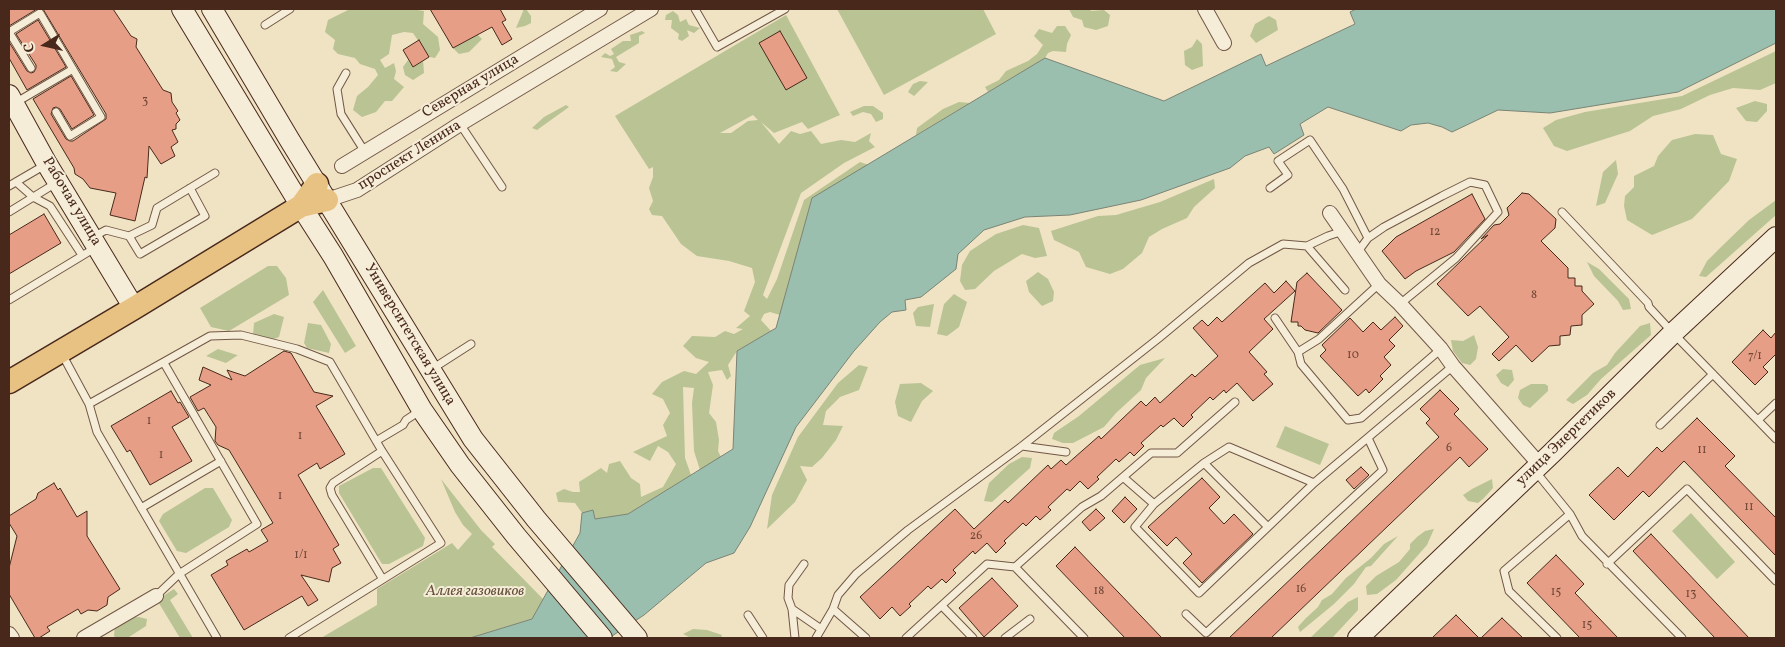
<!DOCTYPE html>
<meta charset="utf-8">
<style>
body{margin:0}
#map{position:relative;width:1785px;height:647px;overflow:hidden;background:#efe3c3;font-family:Vollkorn,serif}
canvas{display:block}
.frame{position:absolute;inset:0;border:10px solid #49281c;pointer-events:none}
.north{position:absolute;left:20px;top:20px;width:50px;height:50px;-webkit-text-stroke:4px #f5edd8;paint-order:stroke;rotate:260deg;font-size:14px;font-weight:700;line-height:20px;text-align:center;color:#49281c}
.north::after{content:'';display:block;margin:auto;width:18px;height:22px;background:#49281c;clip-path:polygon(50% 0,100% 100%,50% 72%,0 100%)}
</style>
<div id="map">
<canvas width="1785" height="647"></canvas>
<div class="frame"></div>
<div class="north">С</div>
</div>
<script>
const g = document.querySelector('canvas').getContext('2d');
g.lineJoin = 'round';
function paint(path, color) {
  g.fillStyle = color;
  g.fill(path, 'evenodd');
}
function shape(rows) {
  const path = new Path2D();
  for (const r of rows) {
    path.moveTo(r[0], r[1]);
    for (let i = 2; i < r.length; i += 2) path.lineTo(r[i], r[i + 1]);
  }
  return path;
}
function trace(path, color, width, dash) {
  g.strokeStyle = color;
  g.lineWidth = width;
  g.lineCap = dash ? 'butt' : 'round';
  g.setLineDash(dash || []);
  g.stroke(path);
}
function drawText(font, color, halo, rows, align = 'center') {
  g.font = font + ' Vollkorn,serif';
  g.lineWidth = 4;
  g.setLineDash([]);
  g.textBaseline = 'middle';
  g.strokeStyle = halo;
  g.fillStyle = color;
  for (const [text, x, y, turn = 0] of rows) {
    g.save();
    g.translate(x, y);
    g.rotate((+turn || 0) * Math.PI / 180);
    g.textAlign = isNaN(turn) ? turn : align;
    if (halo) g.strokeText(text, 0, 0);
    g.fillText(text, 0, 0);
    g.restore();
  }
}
paint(shape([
 [350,9,411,9,424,11,423,24,438,37,440,50,435,58,429,57,413,33,404,32,392,35,389,54,380,60,385,68,394,63,396,71,394,79,404,87,392,101,385,101,376,112,362,117,353,110,357,96,368,87,378,75,375,69,360,64,355,58,338,54,333,49,335,40,325,32,328,20],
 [524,9,526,9,531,16,531,23,525,26,516,28],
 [837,9,983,9,996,34,884,95],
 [1069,9,1090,9,1091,11,1104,10,1110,15,1108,26,1096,30,1084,27,1082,20,1073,17],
 [673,11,678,15,680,22,686,19,689,25,700,28,694,33,687,30,689,36,682,41,678,39,679,34,671,28,672,20,665,20,666,15],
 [786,15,840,115,808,129,802,122,774,133,761,122,779,144,791,131,800,134,811,131,821,144,841,140,855,142,871,133,869,141,875,147,844,163,801,193,763,295,767,299,777,279,804,200,860,162,869,165,812,198,780,315,770,312,764,314,761,320,771,331,737,351,728,365,731,376,727,380,722,370,708,372,713,385,709,413,716,422,719,440,718,451,721,457,700,470,694,451,692,403,694,388,683,387,685,458,691,475,628,514,595,519,593,510,582,513,575,503,558,502,556,493,564,489,573,492,580,492,579,482,601,468,607,473,609,464,620,461,631,478,640,484,641,497,663,487,676,464,668,452,658,446,650,461,633,452,667,436,663,425,670,413,663,399,652,394,662,382,684,371,696,374,709,362,696,358,683,346,692,336,715,337,725,331,734,334,743,329,736,328,750,316,744,311,755,282,752,268,729,261,697,256,681,244,662,216,652,215,649,209,653,201,649,188,653,177,653,167,649,169,615,116],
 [753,115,758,120,748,121,731,133,720,133],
 [1269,16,1276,20,1278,30,1256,43,1250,36,1255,24],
 [1057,26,1065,26,1071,35,1067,44,1066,52,1053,51,1048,53,1045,58,988,92,985,87,999,80,1006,71,1028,61,1037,54,1043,45,1034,36,1039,29,1052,33],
 [642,31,645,33,639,36,639,43,616,57,619,62,626,64,617,72,610,71,615,67,612,59,601,57,605,53,610,56,614,54,611,49,623,41,631,41,630,35],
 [477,34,482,39,469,52,459,54,453,48],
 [1197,39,1202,44,1203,66,1192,70,1185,65,1184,51,1192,47],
 [1776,51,1776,83,1760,90,1733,88,1710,95,1681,109,1653,116,1630,131,1567,151,1554,146,1543,128,1556,120,1585,112,1682,96],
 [408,60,413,67,423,60,424,73,413,80,405,75,403,67],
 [920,81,928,82,914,96,908,92,913,84],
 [1755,101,1767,104,1767,111,1757,122,1746,121,1736,108],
 [959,102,970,103,916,135,917,128,943,109],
 [566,105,569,107,537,130,532,128,544,117],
 [864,106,873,106,883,113,883,119,876,122,871,114,863,112,853,116,850,112],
 [1695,134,1713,135,1721,154,1737,159,1729,181,1692,219,1652,235,1627,220,1624,206,1625,196,1634,187,1634,176,1654,166,1658,156,1672,140],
 [1616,160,1618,174,1605,203,1596,206,1603,172],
 [1214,179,1215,188,1194,207,1187,218,1162,229,1149,237,1142,253,1123,269,1110,274,1086,267,1079,252,1054,240,1051,231,1098,216,1116,215,1160,202],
 [1776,200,1776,215,1706,277,1699,276,1707,261,1719,249,1749,220],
 [1023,225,1039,228,1047,256,1035,258,1022,254,994,271,975,289,965,290,960,281,962,265,970,251,996,234],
 [1587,262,1599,269,1629,299,1631,309,1623,310,1618,301,1594,276],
 [268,266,277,266,286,278,289,295,229,331,211,327,200,308],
 [1038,272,1048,279,1054,292,1053,301,1042,306,1029,292,1026,281],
 [323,290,356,346,345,353,313,302],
 [954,294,967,302,959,327,947,336,937,334,944,304],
 [934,304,930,327,916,326,913,313,918,307],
 [274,314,284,317,279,337,271,340,253,335,254,323],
 [308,323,321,325,331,344,329,353,307,348,304,343],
 [1650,323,1651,335,1601,379,1587,395,1573,404,1566,400,1593,373,1607,365,1615,353,1640,326],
 [1474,335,1478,347,1476,359,1470,365,1462,363,1453,351,1451,340,1463,341],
 [218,349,237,355,238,355,226,363,206,356],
 [1165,358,1146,378,1141,390,1116,413,1104,427,1073,443,1063,443,1052,439,1054,433,1079,416,1140,365],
 [859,365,868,367,859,390,840,397,826,411,823,425,843,426,836,440,822,458,812,467,800,466,807,480,795,502,767,529,772,495,798,437,838,383],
 [1503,369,1512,370,1514,380,1508,387,1501,383,1496,375],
 [921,383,933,391,922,401,911,422,898,416,895,402,900,384],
 [1531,384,1545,384,1548,386,1548,391,1530,408,1523,405,1518,398,1520,390],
 [1285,426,1329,444,1320,465,1276,447],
 [1022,457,1032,458,1030,468,992,502,984,501,989,483,1009,464],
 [373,468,381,468,425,538,423,546,389,564,382,564,339,493,339,486],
 [441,479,481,530,495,544,492,547,544,600,532,619,470,638,321,638,377,605,377,589,452,543,458,550,472,534,463,525,455,512],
 [1492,479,1493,488,1484,498,1478,503,1468,501,1463,495,1472,489],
 [205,488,213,488,232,520,229,527,186,553,177,551,159,521,163,514],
 [1691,513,1735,562,1717,579,1672,531],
 [1434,529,1427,545,1396,580,1377,594,1367,595,1366,586,1376,576,1399,562,1410,549,1410,544,1417,537,1425,531],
 [1398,536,1371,566,1366,567,1354,584,1334,604,1300,632,1298,627,1305,619,1318,607,1322,600,1332,594,1346,578,1371,558,1384,544],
 [174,589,178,594,170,600,193,638,180,638,157,600],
 [1358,597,1358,610,1333,637,1330,638,1310,638,1348,602],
 [139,617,147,619,146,626,129,637,129,638,116,638,114,636,115,625,127,618],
 [693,629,707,630,722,635,721,638,691,638,683,634]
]), '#bac393');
const water = shape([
 [1356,9,1776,9,1776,43,1678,92,1550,113,1498,110,1452,132,1442,127,1428,123,1411,125,1401,131,1328,107,1300,124,1304,135,1274,154,1269,147,1245,156,1230,168,1141,200,1070,215,1025,217,984,230,958,254,956,269,921,297,905,300,906,310,892,312,880,322,854,351,796,427,750,527,734,553,706,563,644,615,609,638,470,638,532,619,580,533,582,513,593,510,595,519,628,514,733,449,737,351,776,328,812,198,1045,58,1164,101,1261,54,1266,66,1355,24,1350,12,1356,9]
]);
paint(water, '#9bbfae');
trace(water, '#7a8374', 1);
const building = shape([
 [9,9,37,9,9,26,9,9],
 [43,9,113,9,131,36,137,39,136,47,163,90,171,93,172,102,178,111,176,113,180,120,176,124,176,129,172,130,178,142,171,147,175,156,161,164,149,146,147,178,145,177,135,221,110,215,116,193,90,188,83,179,75,174,74,168,33,99,71,76,94,115,72,129,60,109,56,107,53,108,51,114,66,139,70,141,73,141,106,119,106,114,43,9],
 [430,9,500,9,506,20,502,22,512,39,502,45,492,27,453,48,430,9],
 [38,20,66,67,27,90,9,58,9,42,27,71,31,73,34,72,36,68,36,65,16,34,38,20],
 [780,31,807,78,786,90,759,43,780,31],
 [419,40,429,57,413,67,403,50,419,40],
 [1522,193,1529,194,1556,219,1555,228,1541,241,1568,268,1568,278,1575,278,1575,286,1582,286,1582,291,1594,304,1582,315,1582,325,1571,326,1570,335,1560,336,1560,345,1549,346,1532,362,1516,345,1499,361,1492,354,1509,337,1480,306,1468,316,1437,284,1488,235,1481,239,1494,225,1500,224,1509,215,1507,208,1522,193],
 [1472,194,1485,219,1454,252,1416,271,1405,279,1382,251,1396,237,1472,194],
 [44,214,61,243,9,274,9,235,44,214],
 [1307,273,1342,310,1318,333,1305,330,1301,326,1298,326,1298,322,1291,322,1297,282,1307,273],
 [1286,281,1295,291,1264,319,1273,329,1249,352,1267,372,1264,374,1273,384,1253,401,1237,383,1226,393,1224,390,1213,400,1210,397,1191,415,1193,417,1183,427,1174,418,1163,427,1161,425,1141,443,1144,446,1134,456,1130,452,1119,462,1116,459,1097,477,1099,479,1088,489,1080,481,1070,491,1067,489,1048,507,1051,510,1040,520,1036,516,1026,526,1023,523,1004,541,1006,543,996,553,987,543,975,554,973,551,953,570,956,573,946,583,942,579,931,589,928,586,909,604,911,606,900,616,892,607,880,619,860,597,955,509,974,529,1005,500,1008,503,1048,465,1051,469,1061,460,1066,465,1099,436,1101,439,1141,401,1146,406,1155,397,1160,403,1192,374,1195,377,1218,356,1193,328,1202,320,1208,326,1217,317,1222,322,1265,283,1274,293,1286,281],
 [1395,317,1403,326,1389,340,1395,346,1384,357,1391,365,1380,376,1383,379,1369,393,1366,389,1358,396,1320,356,1326,350,1322,345,1350,318,1363,332,1373,322,1381,330,1395,317],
 [1763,330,1771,338,1776,332,1776,354,1763,367,1768,372,1755,385,1732,362,1763,330],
 [284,351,291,353,314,392,333,396,316,406,345,454,320,469,317,463,298,475,339,545,333,549,341,563,332,568,329,582,301,575,318,600,308,606,302,596,244,630,211,575,228,565,226,561,247,549,249,552,268,541,261,530,273,523,229,450,218,445,215,441,216,427,204,408,198,411,190,397,211,385,199,380,203,367,232,380,227,370,245,376,284,351],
 [1440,390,1459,409,1454,414,1488,449,1469,467,1460,457,1271,638,1229,638,1439,437,1426,423,1430,419,1420,409,1440,390],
 [171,391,178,403,180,402,189,417,172,427,192,461,150,485,130,450,127,452,111,426,171,391],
 [1697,418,1735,456,1725,466,1776,518,1776,556,1684,461,1649,497,1643,491,1614,520,1589,495,1618,467,1628,477,1657,447,1662,452,1697,418],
 [1361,467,1369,475,1354,489,1346,480,1361,467],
 [1202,478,1220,497,1209,508,1224,524,1234,514,1253,534,1202,583,1183,563,1192,554,1176,537,1167,546,1148,527,1202,478],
 [54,483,58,490,60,488,77,517,87,511,87,536,120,589,108,597,107,605,97,611,88,610,81,614,78,609,47,627,50,631,39,638,35,638,9,594,9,568,17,536,9,523,9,516,36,499,38,493,54,483],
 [1125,497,1137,509,1124,523,1112,511,1125,497],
 [1096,509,1105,518,1090,531,1082,522,1096,509],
 [1651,534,1749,638,1715,638,1633,551,1651,534],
 [1075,547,1162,638,1125,638,1056,566,1075,547],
 [1556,555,1584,584,1575,593,1618,638,1580,638,1527,583,1556,555],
 [992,578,1018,606,984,637,959,608,992,578],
 [1456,615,1479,638,1432,638,1456,615],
 [1502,618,1523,638,1481,638,1502,618]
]);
paint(building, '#e69f86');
trace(building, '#49281c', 1);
const lane = shape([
 [695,9,717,47,785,9],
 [265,25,290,9],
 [31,68,9,32,40,13,101,117,70,136,56,112],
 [346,73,337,89,341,114,365,152],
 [15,103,73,69],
 [460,124,502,187],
 [16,182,33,197,50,206,82,255],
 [9,186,45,165],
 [1270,188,1288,175,1278,161,1310,140,1343,189,1368,238],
 [9,212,56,183],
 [1562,212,1648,303,1649,307,1673,333,1776,439],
 [129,236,140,254,205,216,190,188],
 [93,237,106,230,129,236,152,225,157,208,215,173],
 [1307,246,1345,290],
 [1357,253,1368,238,1384,227,1442,196,1470,182,1485,185,1498,212,1456,258,1400,304],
 [9,300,95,248],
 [1275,318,1298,352,1301,364,1348,420,1361,418,1441,349],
 [1298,352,1319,339,1379,284],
 [62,354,89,404,97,432,217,638],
 [432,369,471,344],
 [89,404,210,336,241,335,297,349,330,362,382,451,441,543,289,638],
 [1758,420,1776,403],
 [1660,425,1713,374],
 [376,441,403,425,406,420,421,410],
 [1022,446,1066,452],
 [382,451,333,483,330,488,332,495,382,578],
 [1204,463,1268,527,1314,483,1453,366],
 [1536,472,1570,514,1582,536,1682,638],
 [1123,477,1154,504],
 [141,508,221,461],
 [1268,527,1199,593,1135,527,1154,504,1204,463,1229,447,1314,483],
 [1607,564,1687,489,1776,581],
 [1015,567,1084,638],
 [156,596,179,574,257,524,164,363],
 [942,606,973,638],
 [792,609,821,629],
 [833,609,866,638],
 [1186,614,1206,633,1383,470,1368,438],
 [748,615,763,638],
 [795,638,792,609,788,598,789,585,804,564],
 [816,638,833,609,838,595,856,574,908,530,1022,446,1159,338,1249,263,1283,244,1307,246,1328,236,1343,231],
 [906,638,987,564,1015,567,1082,507,1101,496,1151,453,1177,453,1235,402],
 [1005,638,1030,619],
 [1557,638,1509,591,1504,571,1570,514]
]);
const street = shape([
 [1205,9,1224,43],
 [342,166,600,9],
 [327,200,357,190,460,124,651,9],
 [1330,213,1379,284,1400,304,1441,349,1453,366,1540,465],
 [9,634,12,638],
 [84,638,156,596]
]);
const secondary = shape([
 [182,9,301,206,333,256,422,410,460,465,516,536,602,638],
 [212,9,289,139,473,439,536,519,637,638],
 [9,95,47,164,134,308],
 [1358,638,1553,452,1673,333,1776,237]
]);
const primary = shape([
 [301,206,317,184],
 [9,382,134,308,301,206,327,200]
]);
trace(lane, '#725746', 9);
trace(street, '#725746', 16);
trace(secondary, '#49281c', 22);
trace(primary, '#49281c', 25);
trace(lane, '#f5edd8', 7);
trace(street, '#f5edd8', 14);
trace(secondary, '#f5edd8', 20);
trace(primary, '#e8c282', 22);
drawText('12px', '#704636', null, [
 ["3",145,102],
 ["12",1435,233],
 ["8",1534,296],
 ["10",1353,356],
 ["7/1",1755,357],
 ["1",149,422],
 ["1",300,437],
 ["6",1449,449],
 ["11",1702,451],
 ["1",161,456],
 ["1",280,497],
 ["11",1749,508],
 ["26",976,537],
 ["1/1",301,556],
 ["16",1301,590],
 ["18",1099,592],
 ["15",1556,593],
 ["13",1691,595],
 ["15",1587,626]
]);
drawText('15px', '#49281c', '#f5edd8', [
 ["Северная улица",471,87,-31],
 ["проспект Ленина",410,156,-32],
 ["Рабочая улица",71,202,59],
 ["Университетская улица",409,335,59],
 ["улица Энергетиков",1567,438,-44]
]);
drawText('italic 15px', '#654f3a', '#f5edd8', [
 ["Аллея газовиков",475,592]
]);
</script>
